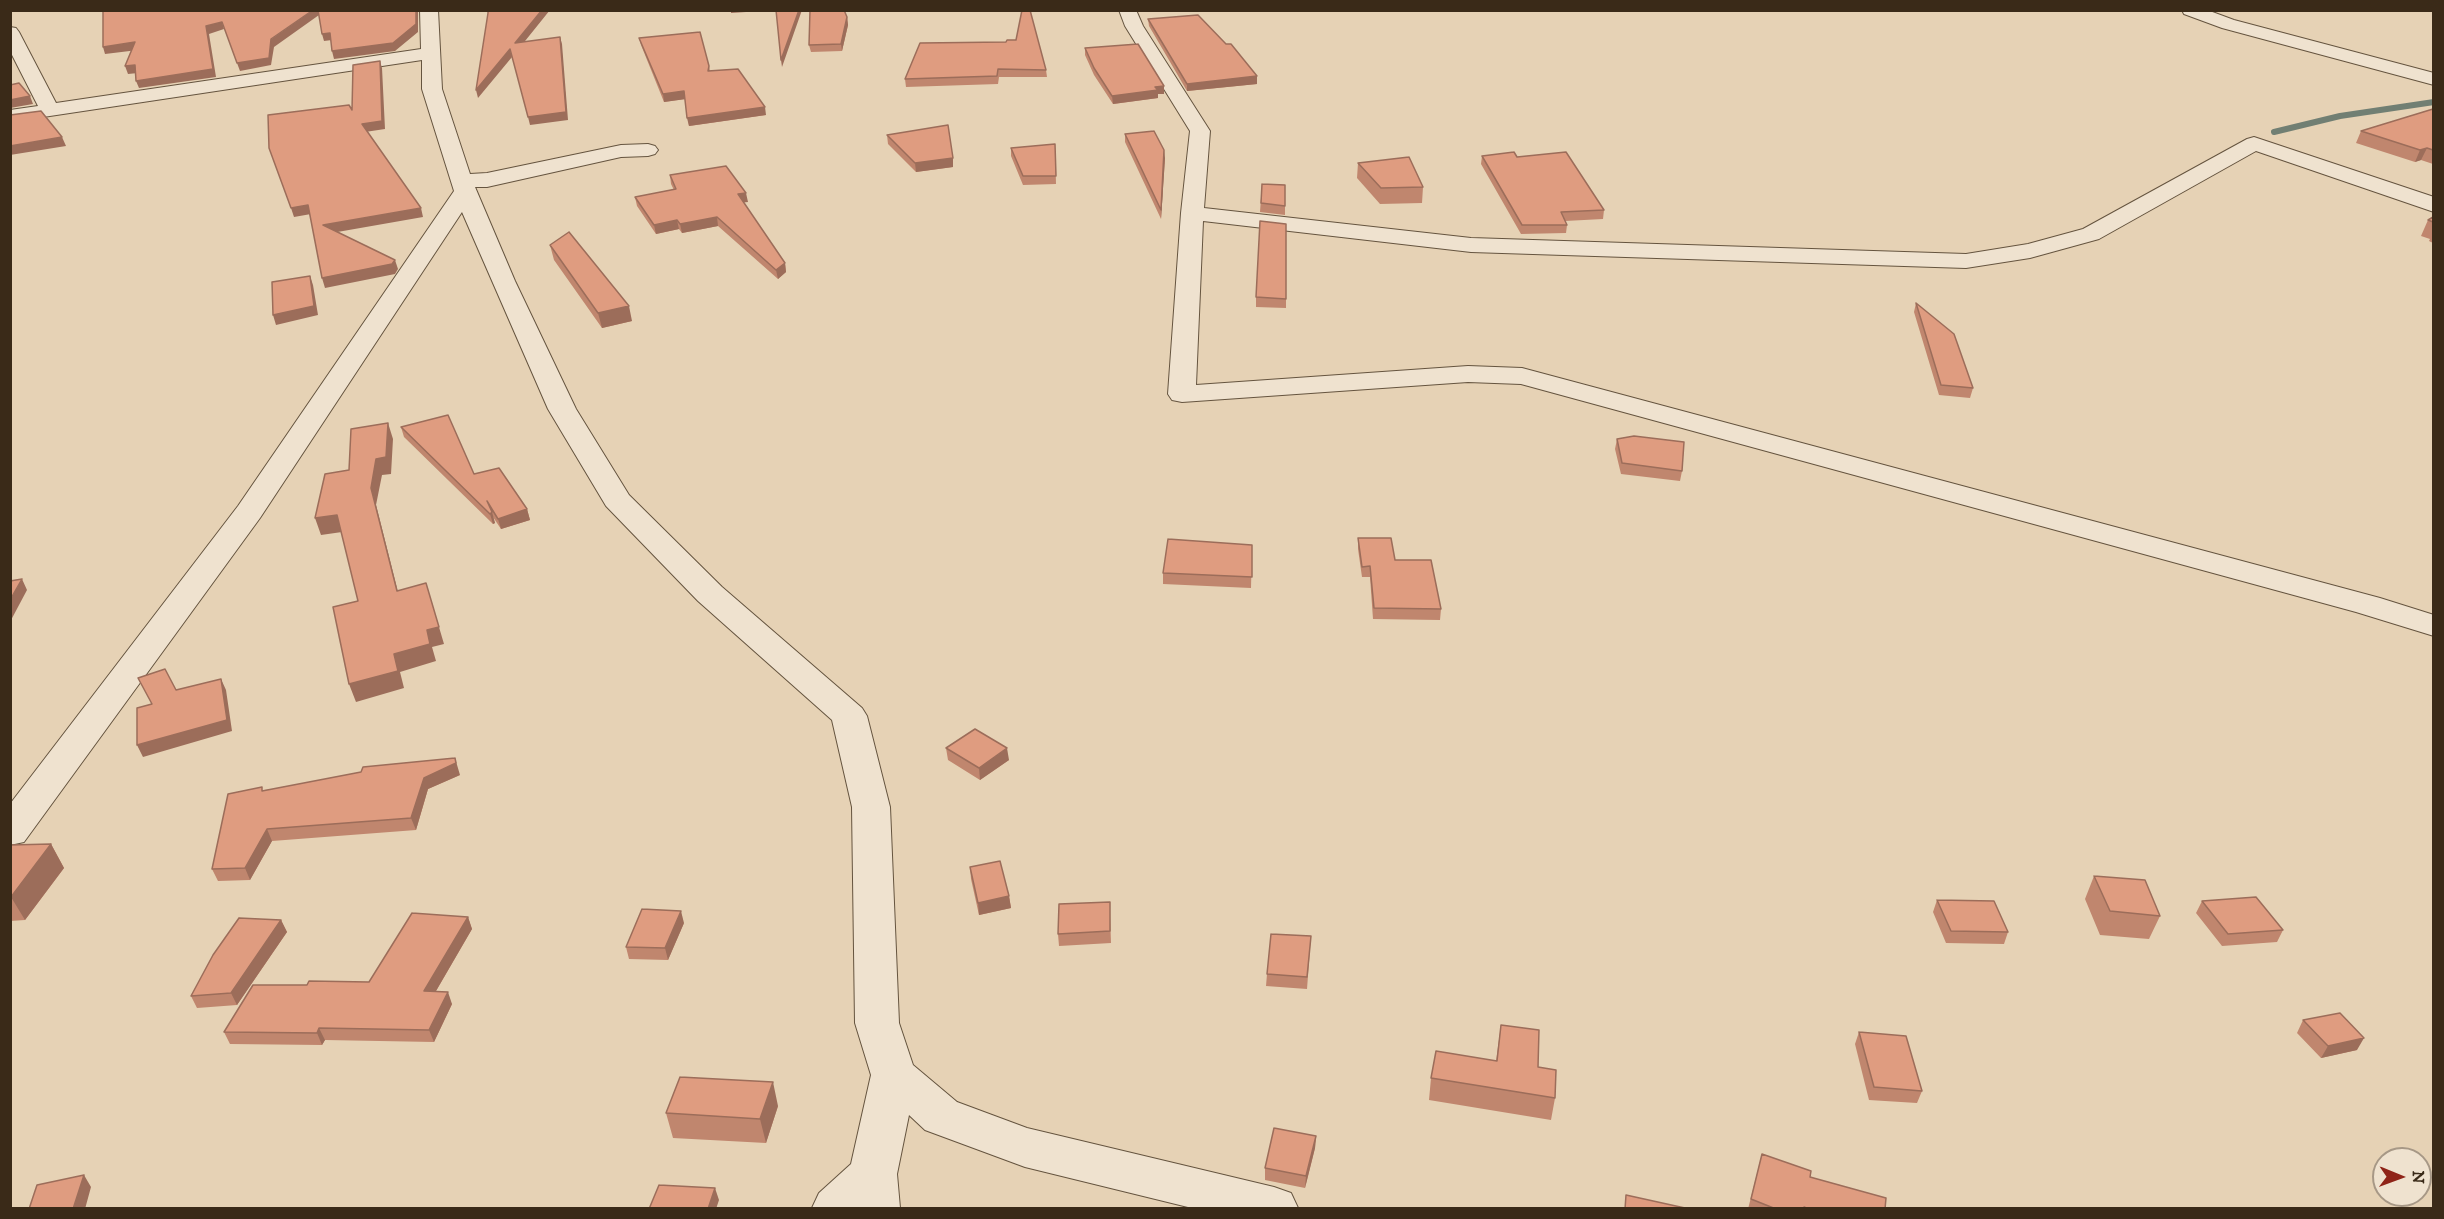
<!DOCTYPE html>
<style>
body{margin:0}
#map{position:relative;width:2444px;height:1219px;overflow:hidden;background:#e6d2b5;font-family:"IM FELL DW Pica",serif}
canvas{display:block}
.frame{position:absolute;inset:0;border:12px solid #3a2a18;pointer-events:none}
.north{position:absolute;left:2372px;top:1147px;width:60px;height:60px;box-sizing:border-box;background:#efe2cf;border:2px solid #a79886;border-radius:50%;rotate:91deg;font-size:16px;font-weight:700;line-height:24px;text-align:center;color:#3a2a18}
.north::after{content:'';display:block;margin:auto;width:21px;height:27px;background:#8f2418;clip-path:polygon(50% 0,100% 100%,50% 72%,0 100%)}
</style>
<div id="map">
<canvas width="2444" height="1219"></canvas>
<div class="frame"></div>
<div class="north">N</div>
</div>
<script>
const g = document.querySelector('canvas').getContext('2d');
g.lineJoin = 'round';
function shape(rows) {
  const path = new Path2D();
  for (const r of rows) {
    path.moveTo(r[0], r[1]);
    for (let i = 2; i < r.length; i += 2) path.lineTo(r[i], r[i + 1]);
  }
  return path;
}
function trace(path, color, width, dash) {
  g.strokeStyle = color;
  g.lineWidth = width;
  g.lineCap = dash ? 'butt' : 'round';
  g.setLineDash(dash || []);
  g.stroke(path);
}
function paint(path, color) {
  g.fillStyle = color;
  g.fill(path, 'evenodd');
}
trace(shape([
 [2274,132,2340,116,2434,102]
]), '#717f73', 6);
const street = shape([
 [420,10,438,10,442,89,470,174,487,173,621,145,648,144,655,146,658,150,655,154,648,156,621,157,487,187,475,187,515,281,576,409,629,495,722,587,862,708,867,716,890,807,899,1023,913,1065,957,1102,1027,1128,1274,1187,1291,1193,1298,1208,1192,1208,1025,1167,925,1130,909,1115,897,1174,900,1208,812,1208,819,1193,851,1164,871,1075,855,1023,852,807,832,720,698,601,606,506,548,409,462,212,260,518,24,842,10,845,10,804,238,506,454,191,422,89,422,60,10,122,10,110,38,106,10,51,10,27,16,28,19,32,56,103,421,49,420,10],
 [1119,10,1136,10,1143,26,1210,131,1204,208,1471,238,1966,254,2028,244,2083,229,2247,139,2254,137,2434,197,2434,212,2256,151,2099,239,2030,258,1966,268,1471,252,1203,221,1196,385,1468,366,1522,368,2380,598,2434,615,2434,636,2356,612,1521,384,1468,382,1182,402,1172,400,1168,394,1181,213,1190,131,1125,26,1119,10],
 [2182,10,2207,10,2234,20,2434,73,2434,85,2222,28,2184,14,2182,10]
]);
trace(street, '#65543f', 2);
paint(street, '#efe2cf');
paint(shape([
 [847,17,848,25,842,51,811,52,809,45],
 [1148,19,1257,76,1257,84,1187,91,1149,26],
 [639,38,709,66,710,71,766,115,689,126,685,99,664,102,641,45],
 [920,43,1046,70,1047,77,999,77,998,84,906,87,905,79],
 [1085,48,1164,86,1164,94,1158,94,1158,98,1113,104,1094,75,1085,55],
 [2433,109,2433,164,2421,160,2415,162,2356,143,2361,131],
 [1125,134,1165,158,1161,219,1125,142],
 [887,135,953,158,953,167,916,172,888,144],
 [1055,144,1056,184,1023,185,1011,156,1011,148],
 [1482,156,1517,157,1604,210,1603,219,1565,221,1567,225,1566,233,1521,234,1481,164],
 [1358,163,1423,187,1422,203,1380,204,1357,178],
 [670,175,748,202,743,202,785,263,786,272,778,279,718,226,682,233,679,229,656,234,637,206,635,197,674,190,671,184],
 [1262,184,1285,185,1285,215,1260,212],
 [2433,217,2433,243,2429,241,2430,239,2421,236,2428,220],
 [1286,224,1286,308,1256,307,1256,297],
 [550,245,632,321,602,328,554,260],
 [1916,303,1973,388,1970,398,1939,395,1914,312],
 [401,427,527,509,530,520,501,529,493,517,495,523,493,524,404,437],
 [1617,439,1682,471,1680,481,1621,474,1615,449],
 [1358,538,1395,560,1441,609,1440,620,1373,619,1370,577,1362,577,1358,549],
 [1252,545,1251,588,1163,584,1163,573],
 [946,748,1009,760,980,780,948,760],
 [460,775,428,789,416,830,272,841,250,880,218,881,212,869,264,790],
 [51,844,64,868,25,920,10,921,10,845],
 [970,867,1009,896,1011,908,979,915,971,879],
 [2094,876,2160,916,2149,939,2100,935,2085,899],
 [1937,900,2008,932,2004,944,1946,943,1933,912],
 [2202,901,2283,930,2277,942,2222,946,2196,913],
 [1110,914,1111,943,1059,946,1058,934],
 [468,917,472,929,436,991,452,1004,434,1042,325,1040,322,1045,230,1044,224,1032,307,985,369,982],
 [281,920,287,932,237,1005,197,1008,191,996],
 [684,923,668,960,629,959,626,947],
 [1311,936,1307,989,1266,986,1267,974],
 [2303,1020,2357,1050,2321,1058,2297,1033],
 [1501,1025,1538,1067,1555,1098,1551,1120,1429,1100,1431,1078,1496,1061],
 [1859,1032,1922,1091,1917,1103,1869,1100,1855,1044],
 [778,1106,766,1143,673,1138,666,1113],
 [1316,1136,1315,1148,1305,1188,1265,1180,1265,1168],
 [1762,1154,1810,1177,1885,1209,1748,1209]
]), '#c0866e');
paint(shape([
 [313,10,318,10,319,15,274,47,271,65,240,71,237,63],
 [416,10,418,10,418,32,395,51,334,59,332,51],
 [542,10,550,10,517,51,515,43],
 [731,10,776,10,731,13],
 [799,10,802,10,782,67,781,60],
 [847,17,848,25,842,51,841,44],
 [222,22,224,29,209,34,216,77,139,88,136,81,206,26],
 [330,33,332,40,324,41,322,34],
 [560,37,562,44,568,120,530,125,528,117],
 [135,42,138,50,105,54,103,47],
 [510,49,512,57,478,98,476,90],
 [380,61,382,68,385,129,365,132,362,124],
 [135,65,138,73,128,74,125,66],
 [1257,76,1257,84,1187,91,1187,84],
 [1164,86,1164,94,1158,94,1158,98,1113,104,1112,96,1155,87],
 [684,91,686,99,664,102,663,94],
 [30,96,33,104,10,108,10,100],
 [765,107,766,115,689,126,687,118],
 [62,137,66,146,10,155,10,146],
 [2427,148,2421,160,2415,162,2420,150],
 [1164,150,1165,158,1161,219,1161,210],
 [953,158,953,167,916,172,915,163],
 [746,193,748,202,739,203,738,194],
 [308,205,311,214,294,217,291,208],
 [421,208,423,217,326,234,323,225],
 [717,217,718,226,682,233,680,224],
 [677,220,679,229,656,234,654,225],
 [395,260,398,269,395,274,325,288,322,278],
 [785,263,786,272,778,279,776,270],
 [310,276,313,285,318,315,276,325,273,315],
 [629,306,632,321,602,328,598,313],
 [388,423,393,439,391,474,382,475,376,505,402,608,397,591,371,488,376,459],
 [527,509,530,520,501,529,498,519],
 [492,512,495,523,493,524,490,514],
 [337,515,342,532,321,535,315,518],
 [22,579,27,590,10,622,10,600],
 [426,583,444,644,432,647,436,661,400,672,404,688,356,702,349,684,394,654,427,630],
 [221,679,226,690,232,731,143,757,137,745],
 [1007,748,1009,760,980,780,979,768],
 [455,758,460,775,428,789,416,830,411,818,424,778],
 [267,829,272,841,250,880,245,868],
 [51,844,64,868,25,920,11,897],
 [1009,896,1011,908,979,915,978,903],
 [681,911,684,923,668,960,665,948],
 [468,917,472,929,429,1003,424,991],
 [281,920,287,932,237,1005,231,993],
 [448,992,452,1004,434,1042,429,1030],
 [319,1028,325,1040,322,1045,317,1033],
 [2364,1038,2357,1050,2321,1058,2328,1046],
 [773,1082,778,1106,766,1143,760,1119],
 [1316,1136,1315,1148,1305,1188,1306,1176],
 [84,1175,91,1187,85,1209,73,1209],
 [715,1188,719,1200,716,1209,708,1209]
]), '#9c6d5a');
const building = shape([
 [103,10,313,10,271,39,269,58,237,63,222,22,206,26,213,69,136,81,135,65,125,66,135,42,103,47,103,10],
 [318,10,416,10,416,24,393,43,332,51,330,33,322,34,318,10],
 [488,10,542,10,515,43,560,37,566,112,528,117,510,49,476,90,488,13,488,10],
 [776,10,799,10,781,60,776,10],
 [810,10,844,10,847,17,841,44,809,45,810,10],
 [1022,10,1030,10,1046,70,998,69,997,76,905,79,920,43,1006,42,1007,40,1016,40,1022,10],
 [1198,15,1226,44,1231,44,1257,76,1187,84,1148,19,1198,15],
 [700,32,709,66,708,71,738,69,765,107,687,118,684,91,663,94,639,38,700,32],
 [1138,44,1164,86,1155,87,1158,90,1112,96,1094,68,1085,48,1138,44],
 [380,61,382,121,362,124,421,208,323,225,395,260,392,264,322,278,308,205,291,208,269,148,268,115,349,105,352,110,353,65,380,61],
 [19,83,30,96,10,100,10,85,19,83],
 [2433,109,2433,150,2427,148,2420,150,2361,131,2433,109],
 [41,111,62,137,10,146,10,115,41,111],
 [948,125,953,158,915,163,887,135,948,125],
 [1154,131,1164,150,1161,210,1125,134,1154,131],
 [1055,144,1056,176,1023,176,1011,148,1055,144],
 [1514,152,1517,157,1566,152,1604,210,1561,212,1567,225,1522,225,1482,156,1514,152],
 [1409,157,1423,187,1381,188,1358,163,1409,157],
 [726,166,746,193,738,194,785,263,776,270,717,217,680,224,677,220,654,225,635,197,676,189,670,175,726,166],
 [1262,184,1285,185,1285,206,1261,203,1262,184],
 [2433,217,2433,222,2428,220,2433,217],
 [1260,221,1286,224,1286,299,1256,297,1260,221],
 [569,232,629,306,598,313,550,245,569,232],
 [310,276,314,306,273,315,272,282,310,276],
 [1916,303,1954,334,1973,388,1941,385,1916,303],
 [448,415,474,474,499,468,527,509,498,519,487,501,492,512,490,514,401,427,448,415],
 [388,423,386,457,376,459,371,488,397,591,426,583,439,627,427,630,430,644,394,654,398,671,349,684,333,607,358,601,337,515,315,518,325,474,349,470,351,429,388,423],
 [1634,436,1684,442,1682,471,1622,463,1617,439,1634,436],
 [1358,538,1391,538,1395,560,1431,560,1441,609,1374,608,1370,566,1362,567,1358,538],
 [1168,539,1252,545,1252,577,1163,573,1168,539],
 [22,579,10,600,10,581,22,579],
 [165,669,176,690,221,679,227,720,137,745,137,708,152,704,138,678,165,669],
 [975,729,1007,748,979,768,946,748,975,729],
 [455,758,456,763,424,778,411,818,267,829,245,868,212,869,228,794,262,787,262,791,361,772,363,767,455,758],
 [51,844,11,897,10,897,10,845,51,844],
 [1000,861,1009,896,978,903,970,867,1000,861],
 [2094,876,2145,880,2160,916,2110,911,2094,876],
 [2256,897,2283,930,2228,934,2202,901,2256,897],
 [1937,900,1994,901,2008,932,1951,931,1937,900],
 [1110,902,1110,931,1058,934,1059,904,1110,902],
 [642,909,681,911,665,948,626,947,642,909],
 [412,913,468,917,424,991,448,992,429,1030,319,1028,317,1033,224,1032,253,985,307,985,309,981,369,982,412,913],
 [239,918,281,920,231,993,191,996,213,955,239,918],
 [1271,934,1311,936,1307,977,1267,974,1271,934],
 [2340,1013,2364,1038,2328,1046,2303,1020,2340,1013],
 [1501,1025,1539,1030,1538,1067,1556,1070,1555,1098,1431,1078,1436,1051,1497,1061,1501,1025],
 [1859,1032,1906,1036,1922,1091,1874,1087,1859,1032],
 [680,1077,773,1082,760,1119,666,1113,680,1077],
 [1274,1128,1316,1136,1306,1176,1265,1168,1274,1128],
 [1762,1154,1811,1171,1810,1177,1886,1198,1885,1209,1809,1209,1804,1207,1803,1209,1776,1209,1751,1199,1762,1154],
 [84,1175,73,1209,29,1209,37,1185,84,1175],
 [659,1185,715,1188,708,1209,649,1209,659,1185],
 [1626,1195,1685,1208,1685,1209,1625,1209,1626,1195]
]);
paint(building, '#df9c80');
trace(building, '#9c6d5a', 1.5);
</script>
